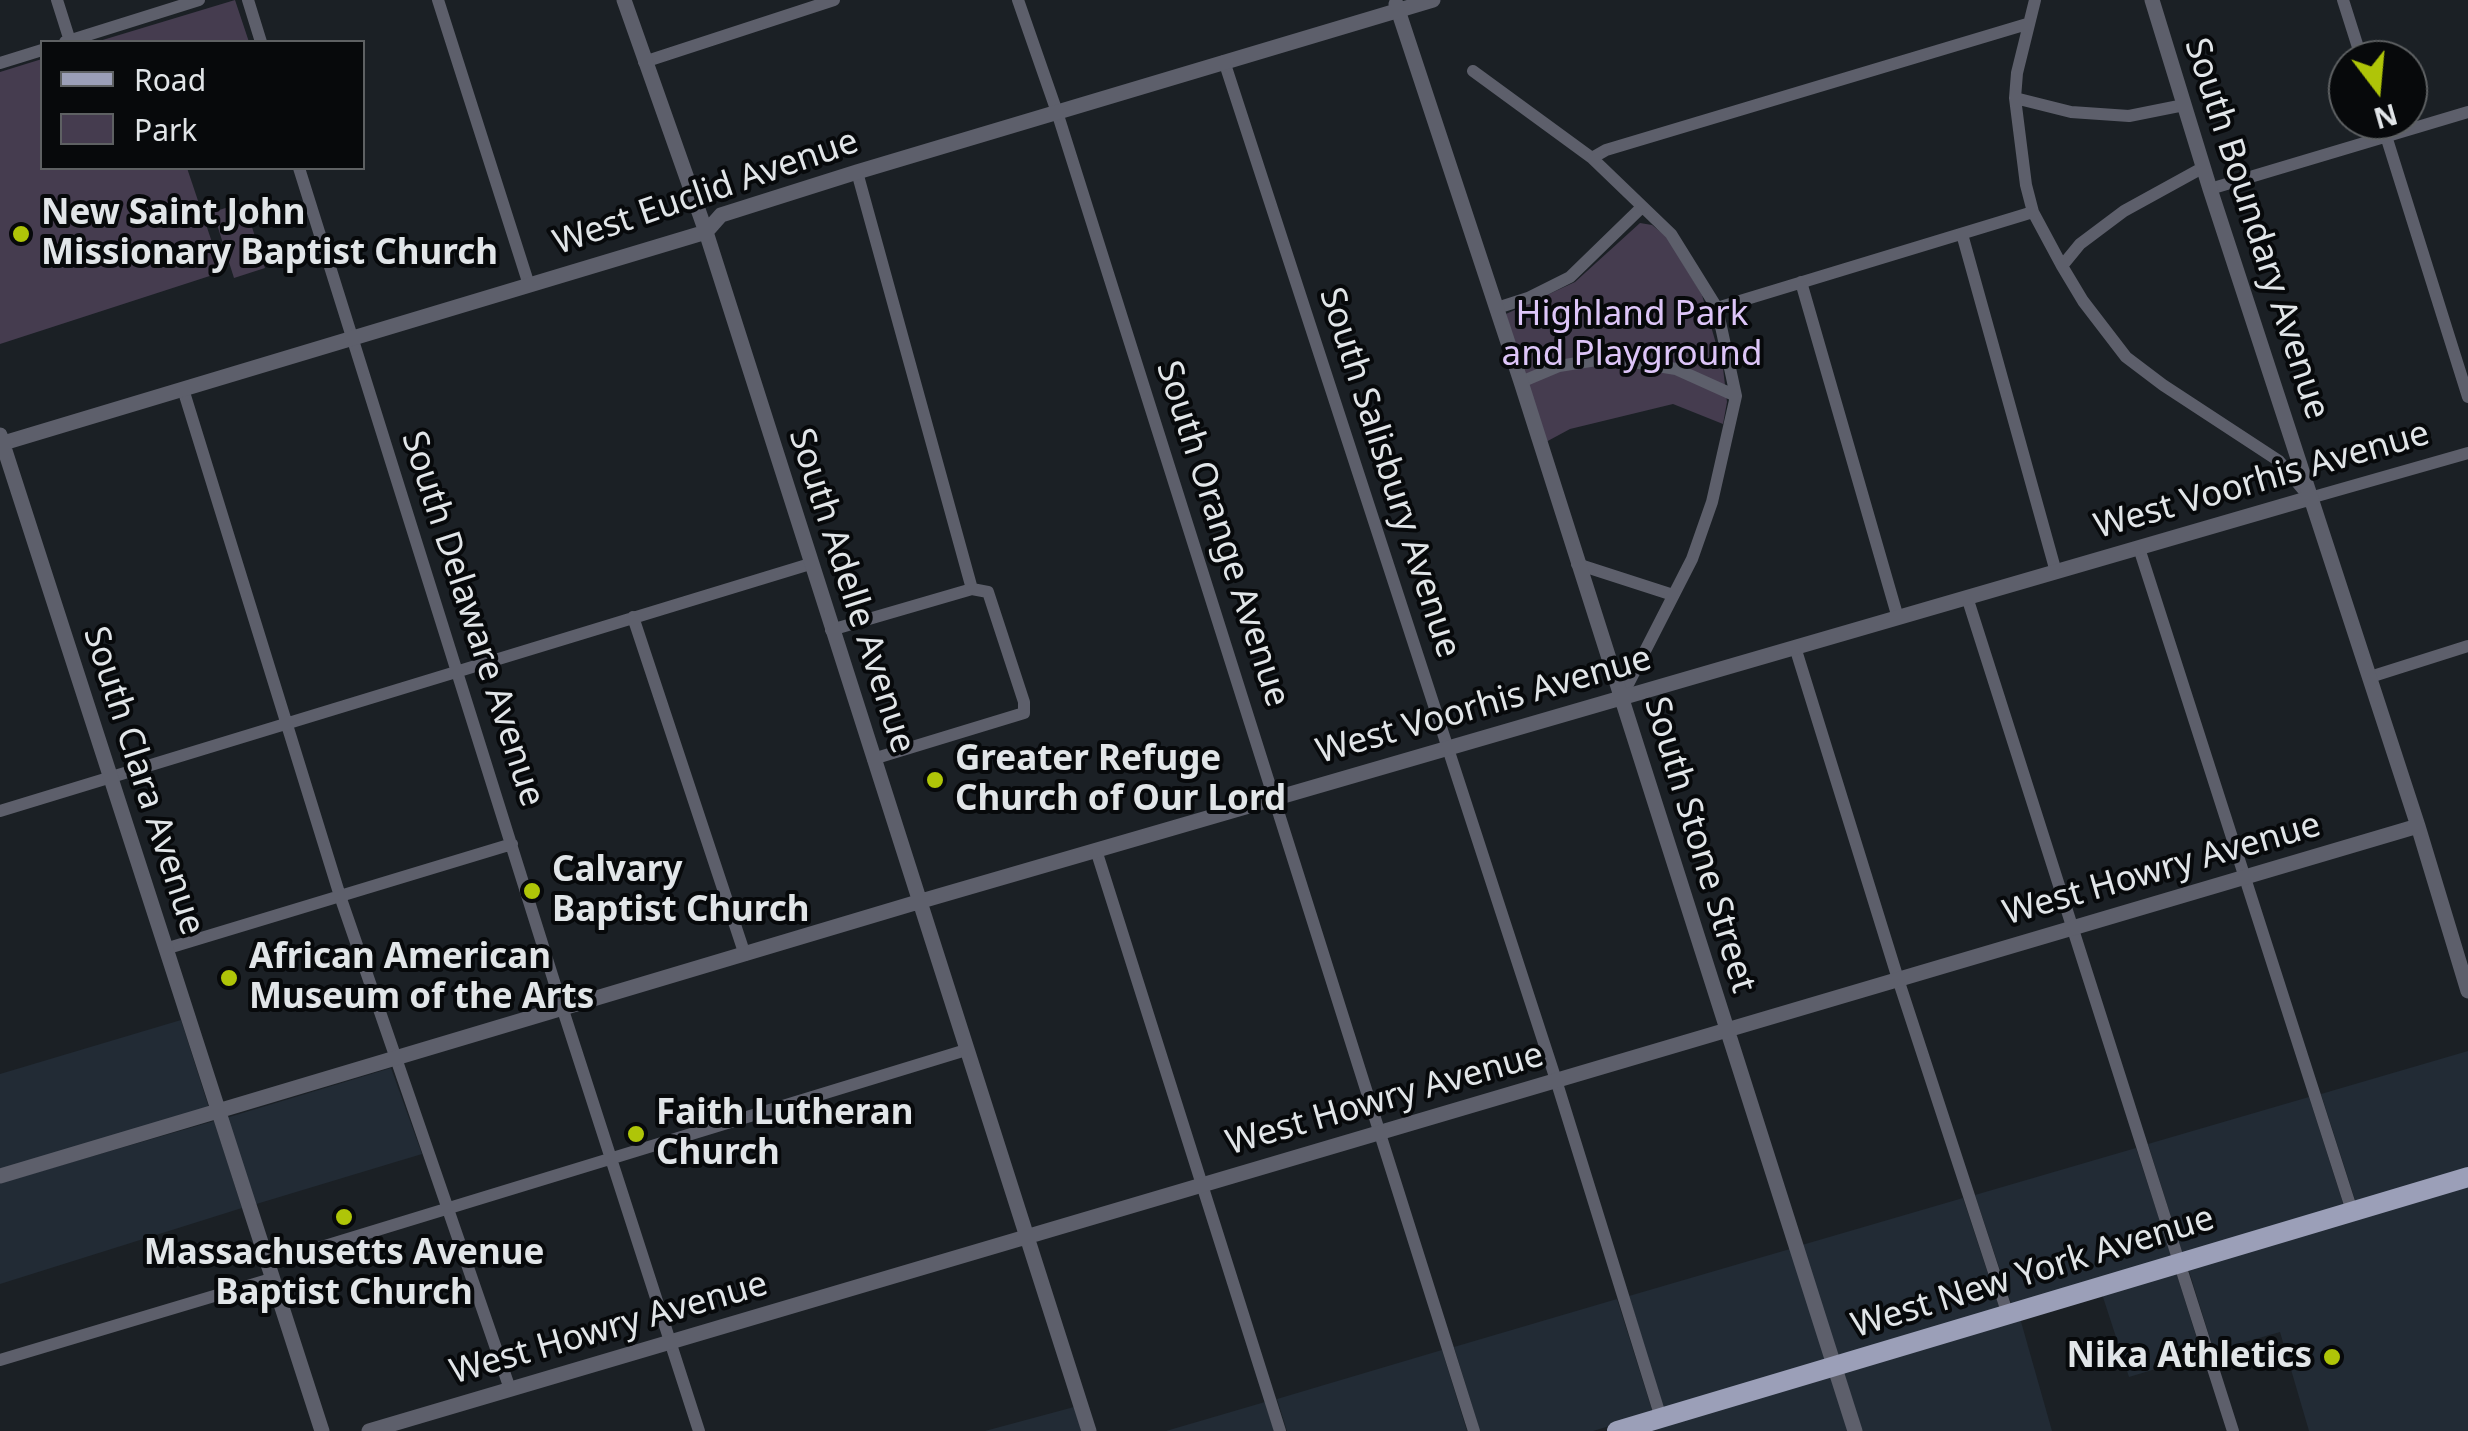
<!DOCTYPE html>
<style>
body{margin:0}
#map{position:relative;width:2468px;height:1431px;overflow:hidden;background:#1b2025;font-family:"Noto Sans",sans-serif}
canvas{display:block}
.legend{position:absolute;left:40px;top:40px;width:325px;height:130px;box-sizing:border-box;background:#07090b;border:2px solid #5e6163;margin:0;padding:12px 18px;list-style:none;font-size:30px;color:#e1e5e8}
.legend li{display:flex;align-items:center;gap:20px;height:50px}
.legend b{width:50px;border:2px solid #5e6163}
.north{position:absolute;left:2328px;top:40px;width:100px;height:100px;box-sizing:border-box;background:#07090b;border:2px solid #5e6163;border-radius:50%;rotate:164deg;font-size:28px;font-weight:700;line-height:40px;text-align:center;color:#e1e5e8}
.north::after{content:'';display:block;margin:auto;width:35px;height:45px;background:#afc508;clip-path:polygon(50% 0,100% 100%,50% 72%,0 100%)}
</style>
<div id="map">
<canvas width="2468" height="1431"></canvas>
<ul class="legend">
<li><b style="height:12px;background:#9b9fb8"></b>Road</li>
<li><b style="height:28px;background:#453c4f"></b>Park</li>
</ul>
<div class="north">N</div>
</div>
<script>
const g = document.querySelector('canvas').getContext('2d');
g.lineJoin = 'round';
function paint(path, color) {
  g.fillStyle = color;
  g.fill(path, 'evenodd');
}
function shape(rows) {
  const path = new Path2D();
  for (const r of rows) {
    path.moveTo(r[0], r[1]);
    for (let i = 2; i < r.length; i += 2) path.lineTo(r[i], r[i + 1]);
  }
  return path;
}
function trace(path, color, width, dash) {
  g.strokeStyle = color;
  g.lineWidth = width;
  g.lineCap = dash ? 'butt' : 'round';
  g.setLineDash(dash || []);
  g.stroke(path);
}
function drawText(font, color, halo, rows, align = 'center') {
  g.font = font + ' "Noto Sans",sans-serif';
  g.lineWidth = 8;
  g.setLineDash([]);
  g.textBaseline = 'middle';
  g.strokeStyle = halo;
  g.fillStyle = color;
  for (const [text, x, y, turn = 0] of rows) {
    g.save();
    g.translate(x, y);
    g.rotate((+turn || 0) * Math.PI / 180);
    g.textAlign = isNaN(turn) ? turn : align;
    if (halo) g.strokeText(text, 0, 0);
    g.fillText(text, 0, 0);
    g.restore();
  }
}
paint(shape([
 [181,1020,209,1108,0,1169,0,1074],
 [2468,1051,2468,1169,2356,1203,2321,1094],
 [391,1068,422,1154,253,1205,226,1118],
 [2309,1097,2344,1206,2183,1255,2148,1144],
 [214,1121,242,1208,0,1284,0,1183],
 [2136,1148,2172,1258,2012,1306,1975,1195],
 [2468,1184,2468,1431,2309,1431,2280,1332,2214,1351,2188,1268],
 [1963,1198,2000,1310,1838,1357,1802,1245],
 [1790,1249,1827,1361,1664,1410,1629,1296],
 [2176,1272,2202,1355,2129,1377,2102,1294],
 [1617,1299,1653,1413,1593,1431,1480,1431,1454,1347],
 [2020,1318,2052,1431,1862,1431,1843,1371],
 [1442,1350,1467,1431,1287,1431,1277,1399],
 [1831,1374,1849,1431,1642,1431],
 [1265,1402,1274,1431,1166,1431],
 [1074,1407,1082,1431,985,1431]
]), '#222b35');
paint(shape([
 [235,0,249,42,96,42],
 [42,59,42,168,187,168,222,272,0,344,0,72],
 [244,202,265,268,234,278,213,212],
 [1640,223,1652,225,1667,237,1702,295,1723,368,1727,402,1723,424,1673,404,1570,429,1544,443,1506,314,1575,282]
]), '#453c4f');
trace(shape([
 [57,0,70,41],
 [248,0,261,42],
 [438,0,529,285],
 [1018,0,1057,112,1474,1431],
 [2035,0,2017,73,2015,98,2026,185,2033,212,2062,266,2083,301,2126,357,2163,385,2279,461,2310,498,2468,453],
 [2343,0,2362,60],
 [65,42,199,0],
 [1224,61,1556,1080,1661,1418],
 [644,62,834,0],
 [0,63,42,50],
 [1473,71,1592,158,1671,234,1717,308,1736,396,1712,502,1692,559,1621,698],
 [2015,98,2071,112,2129,116,2184,105],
 [2381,120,2468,397],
 [1592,158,1606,150,2027,24],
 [299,168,563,1010,699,1431],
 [857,172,972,589],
 [2210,189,2468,112],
 [1962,234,2056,572],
 [2062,266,2080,244,2124,211,2204,167],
 [1801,282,1898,618],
 [1497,308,1528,298,1570,277,1642,207],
 [1717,308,2033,212],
 [1521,382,1559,366,1609,358,1676,369,1736,396],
 [183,389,340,896,510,1389],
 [2139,548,2352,1211],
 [1577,564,1673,595],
 [1967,597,2233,1431],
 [633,617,745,955],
 [831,630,972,589,988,592,1024,702,1024,713,873,759],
 [1795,647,1898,979,2008,1315],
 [2370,677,2468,646],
 [0,811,810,564],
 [1096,850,1280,1431],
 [165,949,512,844],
 [266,1264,966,1050],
 [0,1360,271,1279]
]), '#5d5f6b', 12);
trace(shape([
 [624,0,706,232,1089,1431],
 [2152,0,2210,189,2418,826,2468,991],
 [1396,4,1521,382,1855,1431],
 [0,435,322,1431],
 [0,444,706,232,721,215,857,172,1433,0],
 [0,1176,918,902,2310,498],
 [369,1431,2418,826]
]), '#5d5f6b', 15);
trace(shape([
 [1617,1431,2468,1177]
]), '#9b9fb8', 20);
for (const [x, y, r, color] of [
 [21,234,10,"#afc508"],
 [935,780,10,"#afc508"],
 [532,891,10,"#afc508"],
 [229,978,10,"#afc508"],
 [636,1134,10,"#afc508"],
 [344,1217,10,"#afc508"],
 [2332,1357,10,"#afc508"]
]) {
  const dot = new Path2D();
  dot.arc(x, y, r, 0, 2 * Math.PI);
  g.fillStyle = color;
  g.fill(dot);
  trace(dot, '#07090b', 4);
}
drawText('35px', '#e1e5e8', '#07090b', [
 ["West Euclid Avenue",706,193,-19],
 ["South Boundary Avenue",2256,229,72],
 ["South Salisbury Avenue",1389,473,72],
 ["West Voorhis Avenue",2262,481,-16],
 ["South Orange Avenue",1222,534,72],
 ["South Adelle Avenue",851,591,72],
 ["South Delaware Avenue",472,619,72],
 ["West Voorhis Avenue",1484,706,-16],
 ["South Clara Avenue",143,781,72],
 ["South Stone Street",1699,845,73],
 ["West Howry Avenue",2162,870,-16],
 ["West Howry Avenue",1385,1100,-16],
 ["West New York Avenue",2033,1273,-17],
 ["West Howry Avenue",609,1329,-16]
]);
drawText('bold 35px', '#e1e5e8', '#07090b', [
 ["New Saint John",41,214],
 ["Missionary Baptist Church",41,254],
 ["Greater Refuge",955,760],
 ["Church of Our Lord",955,800],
 ["Calvary",552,871],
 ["Baptist Church",552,911],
 ["African American",249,958],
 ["Museum of the Arts",249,998],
 ["Faith Lutheran",656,1114],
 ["Church",656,1154],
 ["Massachusetts Avenue",344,1254,"center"],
 ["Baptist Church",344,1294,"center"],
 ["Nika Athletics",2312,1357,"right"]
], 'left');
drawText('35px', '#ddc5f8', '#07090b', [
 ["Highland Park",1632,315],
 ["and Playground",1632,355]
]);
</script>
